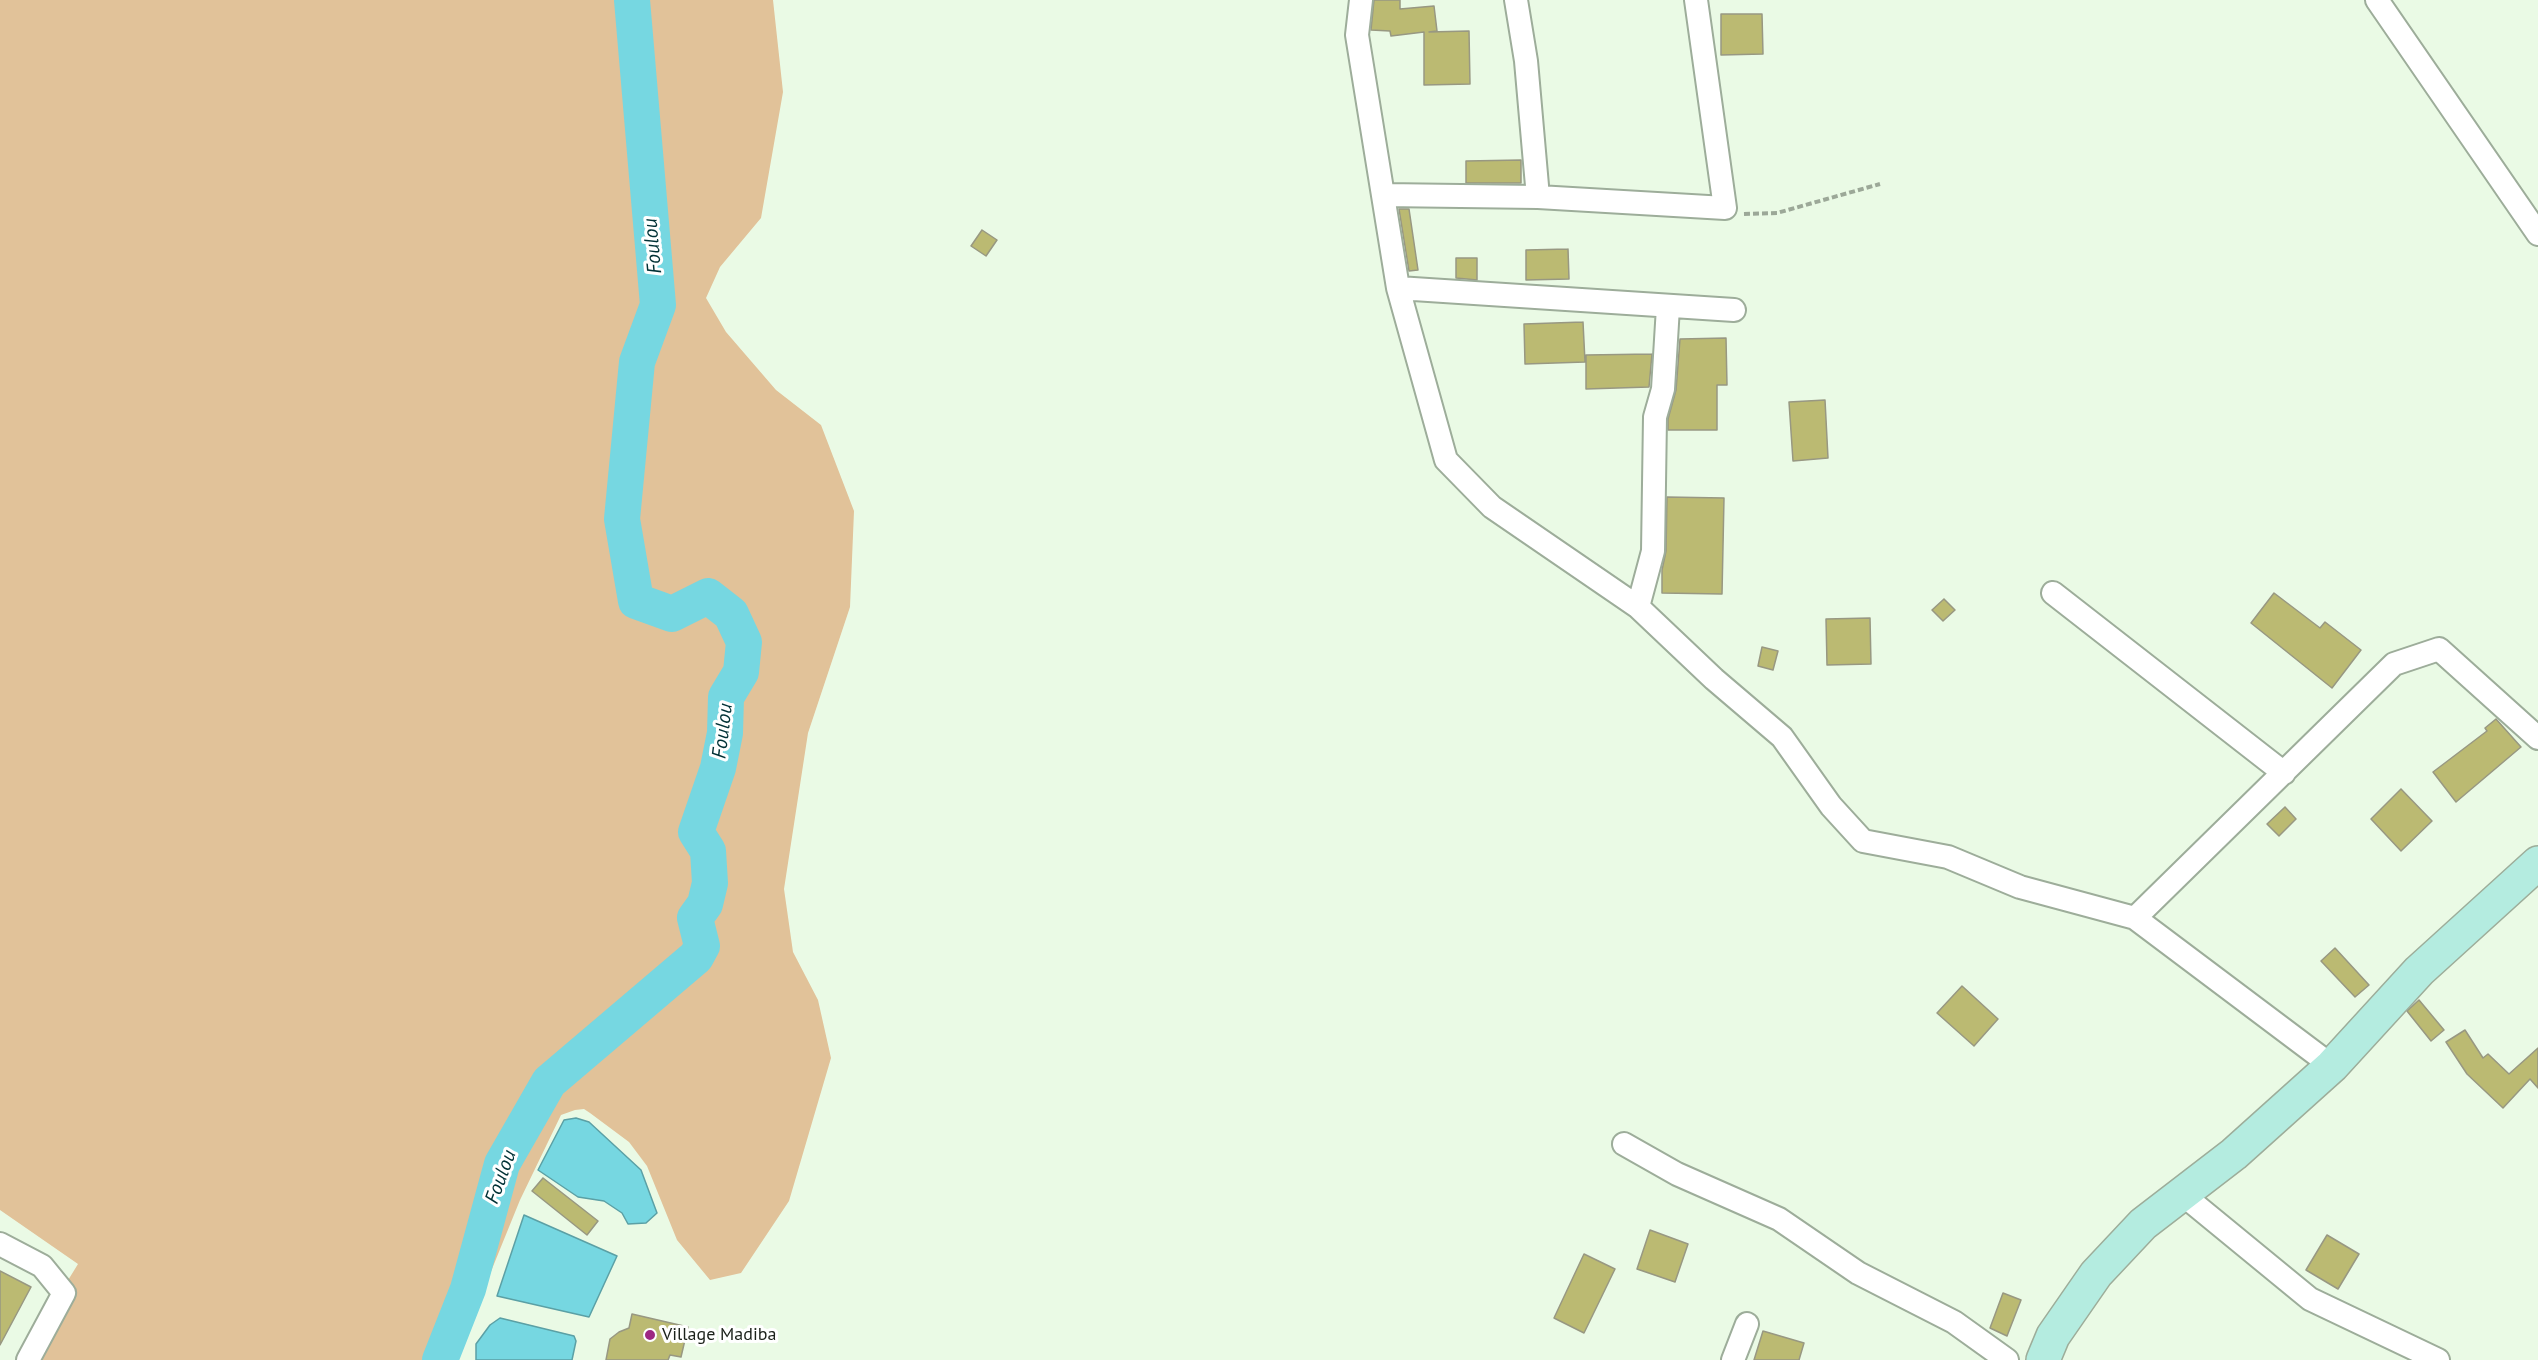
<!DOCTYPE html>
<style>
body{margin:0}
canvas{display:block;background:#eafae5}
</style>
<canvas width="2538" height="1360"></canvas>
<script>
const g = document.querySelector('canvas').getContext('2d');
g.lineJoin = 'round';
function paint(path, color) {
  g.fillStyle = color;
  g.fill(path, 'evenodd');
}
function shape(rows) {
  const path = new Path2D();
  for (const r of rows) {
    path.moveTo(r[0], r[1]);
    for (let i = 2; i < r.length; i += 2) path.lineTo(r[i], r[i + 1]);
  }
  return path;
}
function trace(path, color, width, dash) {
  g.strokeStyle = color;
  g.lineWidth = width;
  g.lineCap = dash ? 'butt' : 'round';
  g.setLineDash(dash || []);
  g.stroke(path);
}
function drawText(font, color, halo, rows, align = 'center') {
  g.font = font + ' "PT Sans",sans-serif';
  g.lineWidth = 6;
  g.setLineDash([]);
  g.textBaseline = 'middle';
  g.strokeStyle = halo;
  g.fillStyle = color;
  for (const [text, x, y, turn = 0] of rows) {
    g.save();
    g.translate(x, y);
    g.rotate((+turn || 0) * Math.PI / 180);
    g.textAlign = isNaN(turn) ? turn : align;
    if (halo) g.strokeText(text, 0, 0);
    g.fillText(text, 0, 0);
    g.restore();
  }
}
paint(shape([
 [0,0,773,0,783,92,761,218,720,267,706,298,726,332,776,390,821,425,854,511,850,607,808,733,784,889,793,952,818,1000,831,1058,789,1201,741,1273,710,1280,677,1240,647,1166,629,1142,590,1113,584,1109,575,1110,561,1115,520,1200,455,1360,19,1360,78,1264,0,1210]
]), '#e1c299');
const water = shape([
 [576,1118,589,1122,641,1170,657,1213,646,1223,628,1224,622,1213,604,1201,578,1197,538,1170,564,1120,576,1118],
 [524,1215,617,1256,589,1317,497,1296,524,1215],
 [500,1318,574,1336,576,1341,572,1360,476,1360,476,1344,490,1325,500,1318]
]);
paint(water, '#76d7e1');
trace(water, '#5ba0a5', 1.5);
trace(shape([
 [440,1360,468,1289,502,1164,549,1082,696,957,702,946,695,918,705,904,710,883,708,851,696,832,718,768,725,733,726,697,741,672,744,642,731,614,708,596,672,614,636,601,622,519,637,362,658,305,632,0]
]), '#76d7e1', 36);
const building = shape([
 [1374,0,1400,0,1400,9,1434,6,1437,31,1429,32,1469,31,1470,84,1424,85,1424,32,1391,36,1390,31,1371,30,1374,0],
 [1721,14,1762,14,1763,54,1721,55,1721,14],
 [1521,160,1521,183,1466,183,1466,161,1521,160],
 [1399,209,1409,209,1418,270,1409,271,1399,209],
 [982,230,997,240,986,256,971,246,982,230],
 [1568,249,1569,279,1526,280,1526,250,1568,249],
 [1456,258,1477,258,1477,280,1456,278,1456,258],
 [1583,322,1585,362,1525,364,1524,324,1583,322],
 [1726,338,1727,385,1717,385,1717,430,1668,430,1668,419,1676,390,1680,339,1726,338],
 [1652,354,1649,387,1586,389,1586,355,1652,354],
 [1825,400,1828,458,1793,461,1789,402,1825,400],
 [1667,497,1724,498,1722,594,1662,593,1662,570,1666,551,1667,497],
 [2274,593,2320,628,2325,622,2361,650,2332,688,2251,623,2274,593],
 [1944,599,1955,610,1943,621,1932,610,1944,599],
 [1870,618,1871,664,1827,665,1826,619,1870,618],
 [1762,647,1778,651,1773,670,1758,666,1762,647],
 [2496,719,2521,747,2456,802,2433,772,2487,731,2485,728,2496,719],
 [2401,789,2432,821,2401,851,2371,819,2401,789],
 [2285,807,2296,819,2279,836,2267,824,2285,807],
 [2335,948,2369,985,2355,997,2321,961,2335,948],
 [1962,986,1998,1019,1974,1046,1937,1013,1962,986],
 [2419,1000,2444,1030,2431,1041,2407,1011,2419,1000],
 [2465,1030,2483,1058,2488,1054,2509,1074,2538,1048,2538,1088,2530,1079,2503,1108,2467,1074,2446,1042,2465,1030],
 [543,1178,598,1221,587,1235,532,1191,543,1178],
 [1650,1230,1688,1244,1675,1282,1637,1269,1650,1230],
 [2327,1235,2359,1254,2338,1289,2306,1270,2327,1235],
 [1584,1254,1615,1269,1584,1333,1554,1318,1584,1254],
 [0,1271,31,1287,0,1345,0,1271],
 [2003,1293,2021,1300,2007,1336,1990,1328,2003,1293],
 [632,1314,688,1327,681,1357,670,1355,668,1360,606,1360,610,1339,619,1332,629,1328,632,1314],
 [1763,1331,1804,1343,1799,1360,1754,1360,1763,1331]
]);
paint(building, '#bbba72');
trace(building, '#989882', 1.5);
const street = shape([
 [1361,0,1357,35,1398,288,1446,460,1492,507,1638,607,1714,679,1782,737,1831,806,1863,841,1948,857,2020,887,2135,918,2332,1066],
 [1516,0,1526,61,1538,197],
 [2377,0,2538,234],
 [1384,195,1538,197,1725,208,1696,0],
 [1398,288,1734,310],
 [2053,593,2284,773],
 [1638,607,1653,551,1655,417,1663,389,1668,307],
 [2135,918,2394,664,2439,649,2538,738],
 [1624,1144,1677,1174,1779,1219,1858,1273,1954,1322,2007,1360],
 [2182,1194,2310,1299,2438,1360],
 [0,1244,42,1266,64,1293,28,1360],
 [1733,1360,1747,1324]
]);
const secondary = shape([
 [2043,1360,2053,1336,2096,1274,2143,1224,2234,1154,2332,1066,2419,971,2538,863]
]);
trace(street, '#9dad9a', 26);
trace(secondary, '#9dad9a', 36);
trace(shape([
 [1744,214,1777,213,1880,184]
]), '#9ca898', 4, [6, 3]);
trace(street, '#fff', 22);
trace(secondary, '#b4ece0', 33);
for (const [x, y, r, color] of [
 [650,1335,6,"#9d2883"]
]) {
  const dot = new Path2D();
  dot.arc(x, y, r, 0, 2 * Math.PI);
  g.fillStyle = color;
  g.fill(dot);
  trace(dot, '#fff', 2);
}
drawText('18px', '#1b211a', '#fff', [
 ["Village Madiba",662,1335]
], 'left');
drawText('italic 20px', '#003135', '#fff', [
 ["Foulou",653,246,-95],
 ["Foulou",723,731,-83],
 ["Foulou",501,1177,-70]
]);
</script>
